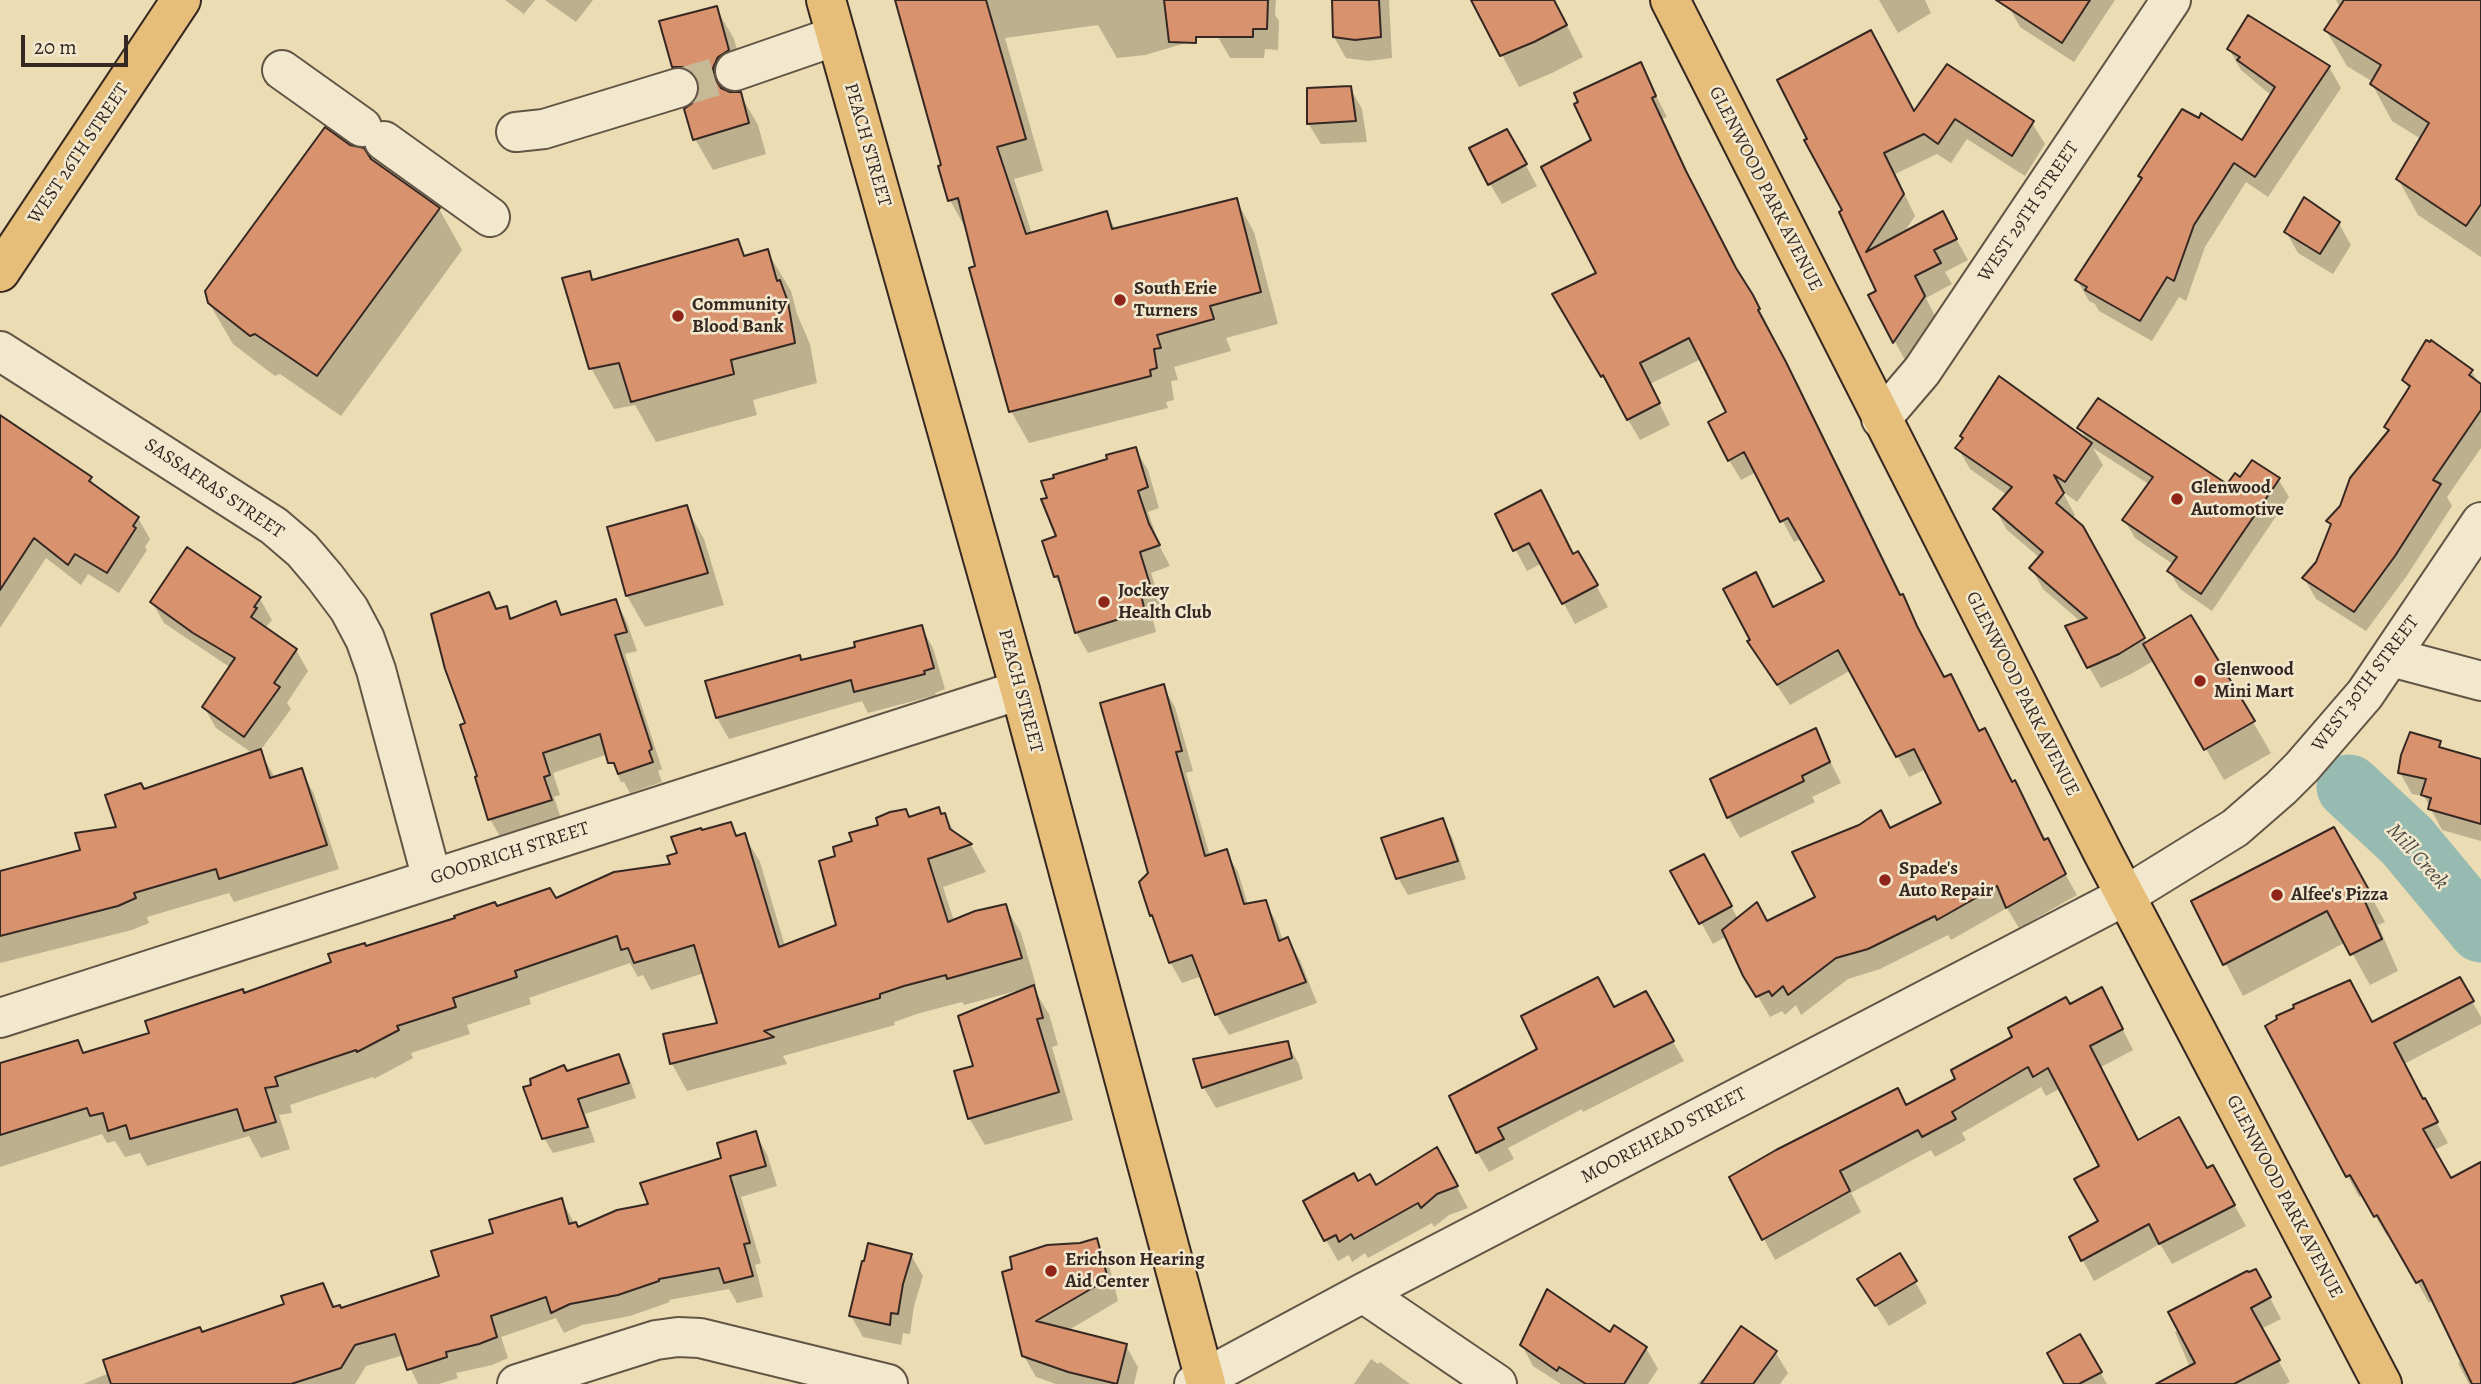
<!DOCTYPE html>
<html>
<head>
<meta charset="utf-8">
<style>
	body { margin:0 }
	#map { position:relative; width:2481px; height:1384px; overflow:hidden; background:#ebdcb3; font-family:Alegreya,serif }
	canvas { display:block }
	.scale { position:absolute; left:21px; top:35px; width:107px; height:32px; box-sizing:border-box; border:4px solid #352822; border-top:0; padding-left:9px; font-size:21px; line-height:24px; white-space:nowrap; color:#352822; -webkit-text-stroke:5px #f2e8ce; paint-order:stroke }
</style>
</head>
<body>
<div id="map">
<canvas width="2481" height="1384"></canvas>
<div class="scale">20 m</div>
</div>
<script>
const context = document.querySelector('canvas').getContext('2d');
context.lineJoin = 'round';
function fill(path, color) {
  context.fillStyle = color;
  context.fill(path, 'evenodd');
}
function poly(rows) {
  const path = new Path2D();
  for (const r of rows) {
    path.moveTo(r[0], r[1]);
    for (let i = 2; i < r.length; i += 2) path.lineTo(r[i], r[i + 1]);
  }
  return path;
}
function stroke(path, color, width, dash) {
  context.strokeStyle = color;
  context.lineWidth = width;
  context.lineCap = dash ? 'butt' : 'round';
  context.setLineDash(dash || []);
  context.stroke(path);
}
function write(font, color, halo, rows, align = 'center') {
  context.font = font + ' Alegreya,serif';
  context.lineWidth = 5;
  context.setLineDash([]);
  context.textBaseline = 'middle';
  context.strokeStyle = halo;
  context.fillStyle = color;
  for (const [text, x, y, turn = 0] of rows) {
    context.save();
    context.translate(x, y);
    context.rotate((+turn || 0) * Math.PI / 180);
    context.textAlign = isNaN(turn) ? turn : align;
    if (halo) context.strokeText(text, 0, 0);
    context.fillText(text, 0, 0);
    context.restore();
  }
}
const shadow = poly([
	[505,0,535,0,524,14],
	[545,0,593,0,576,22],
	[895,0,1193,0,1196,40,1145,55,1117,58,1098,25,1005,38,1043,171,1014,179,1032,234,1106,213,1116,230,1236,200,1254,232,1278,324,1226,338,1231,351,1174,367,1178,380,1171,381,1174,400,1166,402,1168,408,1029,443,1011,411,968,233,950,200,932,126],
	[1219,0,1276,0,1275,15,1279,21,1278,50,1265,49,1264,58,1230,58,1218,37],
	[1333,0,1389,0,1392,58,1368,61,1346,58,1334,37],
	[1473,0,1554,0,1583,57,1552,73,1519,87],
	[1879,0,1925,0,1931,13,1898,33],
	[2015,0,2115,0,2074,62,2020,27,2009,7],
	[2336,0,2481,0,2481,257,2418,215,2398,179,2421,139,2392,121,2372,84,2373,82,2347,66,2326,30,2340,8],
	[716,8,734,39,746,82,736,89,733,94,740,94,758,125,766,154,713,170,695,139,699,98,692,98,674,66],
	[2229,49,2329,67,2341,88,2268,197,2246,182,2205,247,2186,301,2179,297,2152,341,2099,311,2095,304,2089,301,2077,280,2142,180,2140,176,2242,143,2272,96,2241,70],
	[1640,64,1667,117,1662,119,1697,194,1742,282,1764,318,1770,330,1768,332,1798,384,1928,649,1944,679,1979,733,1996,751,2077,895,2019,928,2007,908,1951,940,1948,935,1880,969,1848,979,1801,1015,1796,1005,1785,1015,1782,1011,1770,1017,1745,975,1727,936,1713,944,1673,872,1715,877,1738,919,1767,923,1817,898,1890,830,1943,803,1926,769,1909,777,1851,670,1790,705,1762,662,1755,574,1774,608,1827,581,1802,538,1794,542,1756,472,1741,480,1729,460,1728,412,1701,359,1650,384,1670,425,1640,440,1555,295,1598,274,1593,141],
	[1350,88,1362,109,1367,142,1321,144,1308,123],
	[1914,114,2032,123,2045,144,2025,176,1967,139,1951,163,1937,154,1895,174,1915,216,1903,234,1954,235,1968,260,1945,272,1952,284,1926,298,1936,318,1906,362,1870,296,1878,292,1844,211,1807,141],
	[1507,131,1537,186,1502,204,1490,184],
	[370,160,439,209,462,250,341,416,280,374,275,376,233,344,209,303],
	[2305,199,2339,224,2351,245,2333,274,2298,253,2286,232],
	[737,242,746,257,767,251,791,291,797,314,810,344,817,383,753,400,757,415,656,442,635,405,614,409,591,368,589,273,593,281],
	[2471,371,2481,386,2481,448,2447,497,2452,506,2406,577,2366,631,2316,599,2304,578,2318,563,2331,527,2328,521,2341,507,2389,433,2386,427,2409,390,2404,380],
	[0,417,90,478,97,489,138,518,150,539,145,547,147,550,119,593,88,574,81,585,46,558,0,628],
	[2080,428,2228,486,2241,479,2278,479,2289,497,2212,611,2180,589,2169,571,2174,565,2135,538,2125,521,2150,485,2093,448,2103,465,2077,502,2062,491,2075,515,2072,519,2081,527,2147,644,2253,722,2271,753,2224,780,2155,660,2131,674,2101,688,2089,667,2081,622,2043,589,2031,568,2040,558,2007,530,1995,509,2007,495,1970,469,1958,448,1964,439,1962,436,2088,442],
	[1135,449,1148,470,1159,508,1148,512,1160,547,1170,566,1151,573,1163,612,1152,616,1156,632,1088,653,1076,632,1065,593,1055,577,1059,537,1109,460],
	[686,507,704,539,724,605,645,627,627,596,609,528],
	[1497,515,1573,555,1578,553,1608,607,1575,624,1542,563,1527,571],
	[187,550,260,599,272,620,266,627,268,630,296,650,308,671,287,703,291,709,260,751,275,778,301,770,314,794,339,869,234,902,229,893,147,917,149,923,132,930,0,963,0,873,82,852,118,828,144,791,252,753,216,728,204,707,231,668,164,623,152,602],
	[489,594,498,610,506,608,513,620,555,604,562,617,615,601,626,620,637,651,625,654,662,769,658,771,662,782,630,793,624,782,621,782,608,754,553,773,560,795,554,797,561,819,501,838,490,819,467,724],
	[921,627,933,648,945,689,935,693,936,695,868,713,862,701,729,739,717,718,802,662,857,648],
	[1163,687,1175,707,1193,771,1186,773,1210,856,1226,852,1238,872,1248,905,1265,902,1277,923,1283,941,1288,939,1300,960,1317,1003,1229,1035,1217,1015,1202,976,1182,983,1170,962,1158,927,1151,915,1150,873],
	[1815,731,1841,783,1812,797,1815,802,1740,838,1728,817],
	[2439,743,2444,750,2481,761,2481,841,2442,830,2424,796,2412,794,2400,773],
	[938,809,942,815,945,815,956,835,971,845,986,872,943,887,954,921,1005,906,1021,933,1036,985,1032,986,1049,1014,1058,1045,1052,1047,1073,1120,985,1145,969,1118,975,1067,1021,992,1020,990,964,1005,962,1002,920,1013,894,1022,895,1025,783,1056,787,1064,687,1091,672,1064,665,1036,720,1024,704,973,651,990,643,975,638,977,630,963,529,998,531,1004,467,1025,470,1034,411,1053,413,1058,374,1079,373,1077,290,1105,292,1113,279,1115,290,1149,261,1158,249,1136,147,1166,140,1153,125,1157,115,1141,107,1143,102,1134,0,1167,0,1066,78,1042,84,1054,151,1034,244,995,333,963,366,948,497,907,556,901,672,865,679,855,730,824,738,837,744,835,760,862,785,946,838,926,837,857,909,819],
	[1442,820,1452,837,1466,879,1408,895,1398,878],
	[2352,861,2385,922,2378,925,2398,971,2370,985,2346,942,2243,996,2193,902],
	[2460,980,2481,1017,2481,1024,2404,1064,2448,1143,2434,1150,2451,1180,2481,1221,2481,1384,2469,1384,2458,1363,2463,1361,2433,1300,2429,1303,2390,1234,2387,1236,2363,1195,2359,1197,2267,1026,2372,1024],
	[1645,993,1684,1061,1583,1112,1582,1109,1508,1148,1514,1159,1489,1172,1477,1152,1539,1050],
	[2069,1006,2113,1010,2133,1050,2101,1067,2138,1142,2207,1170,2213,1167,2246,1226,2172,1264,2160,1244,2094,1281,2071,1238,2100,1222,2101,1167,2061,1088,2046,1096,2041,1087,1962,1133,1966,1140,1935,1157,1931,1150,1851,1193,1861,1212,1775,1260,1732,1178,1907,1107,1958,1080],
	[1287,1043,1299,1064,1303,1079,1216,1108,1204,1088,1195,1060],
	[618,1056,627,1071,636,1098,585,1114,595,1142,553,1153,544,1138,567,1073],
	[755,1133,767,1154,777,1186,741,1197,761,1263,755,1265,763,1297,737,1303,729,1289,669,1300,670,1302,630,1316,582,1325,564,1333,556,1318,501,1337,508,1358,492,1365,456,1373,458,1378,439,1384,418,1384,404,1355,366,1366,355,1384,83,1384,202,1334,286,1305,322,1285,336,1308,341,1310,441,1277,495,1234,561,1200,578,1229,650,1206,723,1159],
	[1448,1171,1468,1208,1449,1215,1434,1227,1432,1223,1368,1258,1365,1253,1352,1262,1349,1255,1338,1261,1326,1240,1358,1183,1375,1187],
	[1096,1240,1108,1261,1118,1301,1067,1331,1126,1346,1138,1367,1134,1384,1056,1384,1036,1377,1024,1356,1004,1273],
	[911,1255,923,1276,914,1306,910,1334,903,1333,901,1345,863,1337,851,1316],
	[1900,1255,1927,1303,1889,1326,1859,1280],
	[2267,1292,2281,1319,2261,1329,2290,1382,2286,1384,2197,1384,2175,1332],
	[1741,1329,1776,1353,1788,1373,1780,1384,1697,1384,1702,1379,1705,1381],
	[1611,1335,1646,1348,1658,1369,1648,1384,1561,1384,1533,1366,1522,1345],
	[2080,1337,2107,1384,2066,1384],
	[1371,1359,1378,1364,1380,1362,1410,1384,1354,1384]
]);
const river = poly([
	[2349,787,2407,841,2481,930]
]);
const building = poly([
	[895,0,986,0,1026,139,997,147,1026,234,1107,211,1112,229,1237,198,1261,292,1210,306,1214,319,1157,335,1161,348,1154,349,1157,368,1150,370,1151,376,1009,412,969,268,975,266,958,198,948,201,938,166,941,165,895,0],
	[1164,0,1268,0,1267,29,1253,29,1253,37,1196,37,1196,43,1169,42,1164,0],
	[1332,0,1379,0,1381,37,1355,40,1333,37,1332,0],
	[1471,0,1554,0,1567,25,1534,42,1500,56,1471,0],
	[1996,0,2090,0,2062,43,1996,0],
	[2344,0,2481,0,2481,204,2466,226,2396,179,2429,123,2370,84,2381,65,2324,30,2344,0],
	[717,6,729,50,718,57,713,68,714,77,721,88,730,92,741,92,749,123,693,140,684,109,694,102,699,92,699,82,692,72,684,67,672,67,659,21,717,6],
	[2248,15,2330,66,2255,177,2234,163,2194,225,2174,281,2167,277,2140,321,2085,290,2087,287,2075,280,2142,178,2138,176,2182,109,2199,118,2201,113,2242,140,2275,87,2237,60,2240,57,2227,49,2248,15],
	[1871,30,1914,111,1947,64,2034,121,2012,156,1955,119,1938,144,1924,134,1884,153,1904,194,1866,252,1943,211,1957,239,1934,250,1941,263,1915,276,1925,296,1893,343,1868,295,1876,291,1839,212,1842,210,1804,140,1807,139,1777,80,1871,30],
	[1641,62,1656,96,1652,98,1686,171,1736,268,1753,295,1760,309,1758,310,1786,362,1900,595,1903,594,1917,626,1944,677,1951,674,1979,731,1985,728,2012,782,2015,780,2044,840,2048,838,2066,874,2006,908,1997,886,1937,920,1935,916,1868,949,1836,958,1788,995,1783,986,1772,996,1769,991,1756,997,1743,976,1722,930,1757,902,1767,921,1815,897,1792,852,1859,825,1881,810,1890,828,1941,803,1914,749,1896,757,1838,650,1777,685,1747,641,1750,640,1723,589,1756,572,1773,607,1824,581,1788,518,1780,522,1744,452,1728,461,1708,422,1726,412,1689,338,1640,363,1660,403,1627,420,1603,375,1601,377,1552,294,1596,273,1541,167,1591,140,1574,104,1578,102,1574,93,1641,62],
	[1351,86,1356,121,1307,124,1307,88,1351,86],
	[325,127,350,145,364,148,371,159,440,208,317,376,255,334,250,336,208,303,205,291,325,127],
	[1507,129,1527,164,1488,185,1469,148,1507,129],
	[2304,197,2340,222,2320,254,2284,232,2304,197],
	[738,239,744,256,768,249,777,281,780,280,788,302,795,343,731,360,734,374,631,402,619,363,589,369,562,278,590,271,592,280,738,239],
	[2426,340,2430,342,2431,340,2473,370,2469,375,2481,384,2481,410,2433,480,2441,484,2395,556,2354,612,2302,578,2316,562,2331,524,2326,521,2340,506,2350,478,2389,430,2384,427,2410,386,2402,380,2426,340],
	[1999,376,2092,443,2065,482,2054,475,2064,493,2056,503,2083,526,2145,638,2119,654,2087,668,2065,626,2087,618,2029,568,2043,552,1993,509,2012,487,1955,448,1963,438,1960,436,1999,376],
	[2098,398,2227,484,2235,473,2240,477,2252,460,2280,478,2201,594,2167,571,2177,557,2122,520,2153,477,2077,428,2098,398],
	[0,415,92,477,89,481,139,517,133,526,136,528,107,573,75,554,68,565,34,538,0,590,0,415],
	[1136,447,1148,487,1138,491,1149,524,1160,545,1140,552,1152,591,1141,595,1145,611,1075,633,1058,576,1054,577,1042,541,1056,536,1041,499,1047,498,1041,481,1054,478,1053,475,1107,459,1106,455,1136,447],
	[1541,490,1573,554,1578,551,1598,585,1562,604,1529,543,1513,551,1495,514,1541,490],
	[687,505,708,573,626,596,607,527,687,505],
	[187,547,261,597,254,607,257,608,251,617,297,649,274,683,280,687,244,737,202,707,235,658,193,633,150,602,187,547],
	[489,592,496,609,507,606,510,619,556,601,561,615,616,599,627,632,615,635,652,749,649,751,653,762,618,774,614,763,608,763,600,734,543,753,550,775,544,777,552,800,488,820,475,777,477,776,460,725,465,723,445,669,431,614,489,592],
	[2191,615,2255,721,2204,750,2143,644,2191,615],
	[922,625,934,668,924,671,925,674,854,692,851,680,716,718,705,681,800,655,801,660,855,647,854,642,922,625],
	[1164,684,1182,751,1176,752,1205,856,1227,849,1244,904,1266,900,1279,941,1288,937,1306,982,1215,1015,1192,955,1169,963,1152,915,1150,916,1139,882,1148,873,1100,703,1164,684],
	[1816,728,1830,762,1802,776,1804,781,1727,818,1710,779,1816,728],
	[2410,732,2441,741,2439,747,2481,759,2481,824,2428,809,2431,798,2421,795,2426,779,2398,773,2401,755,2410,732],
	[261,749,270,778,302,768,327,845,219,879,216,869,134,893,136,898,118,906,0,936,0,871,80,850,75,833,116,827,105,795,141,783,144,789,261,749],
	[939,807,941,814,945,813,950,829,972,844,928,859,948,922,975,911,1006,904,1022,958,947,979,946,975,904,986,880,994,880,998,764,1031,774,1037,670,1064,663,1034,717,1023,694,945,634,963,628,948,621,950,617,936,515,971,517,977,453,998,456,1007,397,1026,399,1030,357,1052,356,1050,275,1077,278,1086,265,1088,276,1122,244,1131,237,1109,130,1139,126,1125,108,1131,103,1113,90,1116,87,1108,0,1135,0,1063,78,1040,83,1053,149,1033,145,1021,243,989,244,993,331,962,328,954,365,943,366,946,455,918,454,916,495,902,497,906,550,888,556,898,614,872,670,864,667,856,677,853,671,837,701,828,702,830,731,822,736,836,745,833,779,947,836,925,819,861,835,856,833,847,852,841,849,833,878,825,876,818,890,812,906,809,909,817,939,807],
	[1443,818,1458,861,1396,879,1381,838,1443,818],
	[2334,827,2369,890,2361,893,2382,939,2350,955,2327,911,2223,965,2191,901,2334,827],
	[1704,854,1732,906,1699,924,1670,871,1704,854],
	[1598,977,1614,1007,1646,991,1674,1041,1498,1128,1504,1139,1476,1153,1449,1096,1537,1049,1521,1016,1598,977],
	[2460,977,2474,1001,2394,1043,2423,1099,2425,1098,2438,1122,2423,1129,2451,1178,2481,1162,2481,1384,2472,1384,2422,1280,2416,1283,2377,1215,2374,1217,2350,1175,2346,1177,2265,1026,2277,1019,2276,1016,2294,1008,2293,1005,2350,980,2372,1022,2460,977],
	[1034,985,1043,1018,1037,1019,1059,1092,968,1119,954,1071,973,1066,958,1016,1034,985],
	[2102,987,2123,1029,2090,1046,2138,1140,2179,1117,2207,1168,2213,1165,2235,1205,2159,1244,2149,1224,2081,1261,2069,1237,2098,1221,2074,1179,2099,1166,2048,1068,2033,1077,2028,1067,1952,1112,1956,1119,1922,1137,1918,1130,1840,1171,1850,1191,1762,1240,1729,1177,1776,1150,1898,1088,1906,1105,1955,1079,1951,1070,2012,1037,2008,1028,2066,997,2070,1004,2102,987],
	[1288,1041,1292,1058,1202,1088,1193,1059,1288,1041],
	[619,1054,629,1083,578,1099,588,1127,542,1139,523,1087,531,1085,530,1079,564,1065,567,1071,619,1054],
	[756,1131,766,1166,730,1176,750,1243,744,1244,753,1276,724,1283,719,1268,659,1279,659,1281,618,1295,570,1304,551,1313,546,1297,491,1316,497,1337,479,1344,446,1352,447,1357,407,1370,395,1334,355,1345,341,1368,291,1384,111,1384,103,1360,200,1327,202,1332,284,1304,281,1296,323,1283,333,1307,340,1305,341,1308,439,1276,431,1251,493,1233,489,1220,562,1198,569,1224,576,1222,578,1227,617,1210,648,1204,640,1183,721,1158,717,1143,756,1131],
	[1437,1147,1458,1186,1437,1194,1421,1208,1418,1203,1354,1239,1351,1234,1339,1242,1336,1235,1324,1241,1303,1201,1354,1173,1358,1181,1370,1174,1376,1185,1437,1147],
	[1097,1238,1108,1279,1036,1321,1127,1344,1117,1384,1068,1372,1022,1356,1002,1272,1012,1269,1010,1257,1047,1245,1080,1243,1097,1238],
	[868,1243,912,1254,903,1284,898,1314,891,1313,890,1325,849,1316,862,1261,864,1261,868,1243],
	[1900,1253,1917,1281,1875,1306,1857,1279,1900,1253],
	[2256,1269,2271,1297,2251,1308,2280,1360,2234,1384,2156,1384,2195,1363,2168,1312,2247,1271,2249,1272,2256,1269],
	[1547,1289,1610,1332,1614,1325,1647,1347,1624,1384,1586,1384,1559,1367,1557,1371,1520,1345,1547,1289],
	[1741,1326,1777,1351,1753,1384,1701,1384,1741,1326],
	[2080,1334,2102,1372,2079,1384,2064,1384,2047,1353,2080,1334]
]);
const minorTunnel = poly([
	[678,88,735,71]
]);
const minor = poly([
	[282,70,362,127],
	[735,71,836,36],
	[516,132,544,129,678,88],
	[384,141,490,217],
	[0,351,274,526,302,550,325,577,349,609,365,639,376,670,432,879],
	[1881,419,1922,371,2171,0],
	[2391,657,2481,681],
	[0,1018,1020,690],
	[1363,1293,1497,1384],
	[517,1384,656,1340,678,1337,700,1338,888,1384],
	[1194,1384,1363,1293,2125,896,2235,828,2281,788,2302,767,2365,694,2481,522]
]);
const major = poly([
	[826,0,1020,690,1206,1384],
	[1670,0,2104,855,2382,1384],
	[0,272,181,0]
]);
const markers = [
	[1120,300,7,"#8f2418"],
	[678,316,7,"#8f2418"],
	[2177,499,7,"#8f2418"],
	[1104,602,7,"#8f2418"],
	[2200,681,7,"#8f2418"],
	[1885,880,7,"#8f2418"],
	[2277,895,7,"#8f2418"],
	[1051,1271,7,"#8f2418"]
];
const streetNames = [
	["PEACH STREET",867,145,74],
	["WEST 26TH STREET",79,154,-56],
	["GLENWOOD PARK AVENUE",1765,189,63],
	["WEST 29TH STREET",2029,212,-56],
	["SASSAFRAS STREET",214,489,34],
	["WEST 30TH STREET",2366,684,-53],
	["PEACH STREET",1020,691,75],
	["GLENWOOD PARK AVENUE",2022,694,63],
	["GOODRICH STREET",510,854,-18],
	["MOOREHEAD STREET",1664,1136,-28],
	["GLENWOOD PARK AVENUE",2284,1197,62]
];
const poiNames = [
	["South Erie",1134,289],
	["Turners",1134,311],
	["Community",692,305],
	["Blood Bank",692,327],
	["Glenwood",2191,488],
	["Automotive",2191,510],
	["Jockey",1118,591],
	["Health Club",1118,613],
	["Glenwood",2214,670],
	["Mini Mart",2214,692],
	["Spade's",1899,869],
	["Auto Repair",1899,891],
	["Alfee's Pizza",2291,895],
	["Erichson Hearing",1065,1260],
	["Aid Center",1065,1282]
];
const waterNames = [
	["Mill Creek",2417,857,48]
];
fill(shadow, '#0003');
stroke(river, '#98bbb1', 65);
fill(building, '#d9926e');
stroke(building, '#352822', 2);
stroke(minorTunnel, '#c7b896', 38, [38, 19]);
stroke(minor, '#625546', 42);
stroke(major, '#352822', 42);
stroke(minor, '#f2e8ce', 38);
stroke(major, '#e6be7a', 38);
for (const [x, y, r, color] of markers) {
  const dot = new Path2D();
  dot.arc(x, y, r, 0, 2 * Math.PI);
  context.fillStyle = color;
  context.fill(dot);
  stroke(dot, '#f2e8ce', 2.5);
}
write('19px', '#352822', '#f2e8ce', streetNames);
write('bold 19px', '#352822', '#f2e8ce', poiNames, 'left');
write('italic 21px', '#4e4d46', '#f2e8ce', waterNames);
</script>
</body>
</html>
